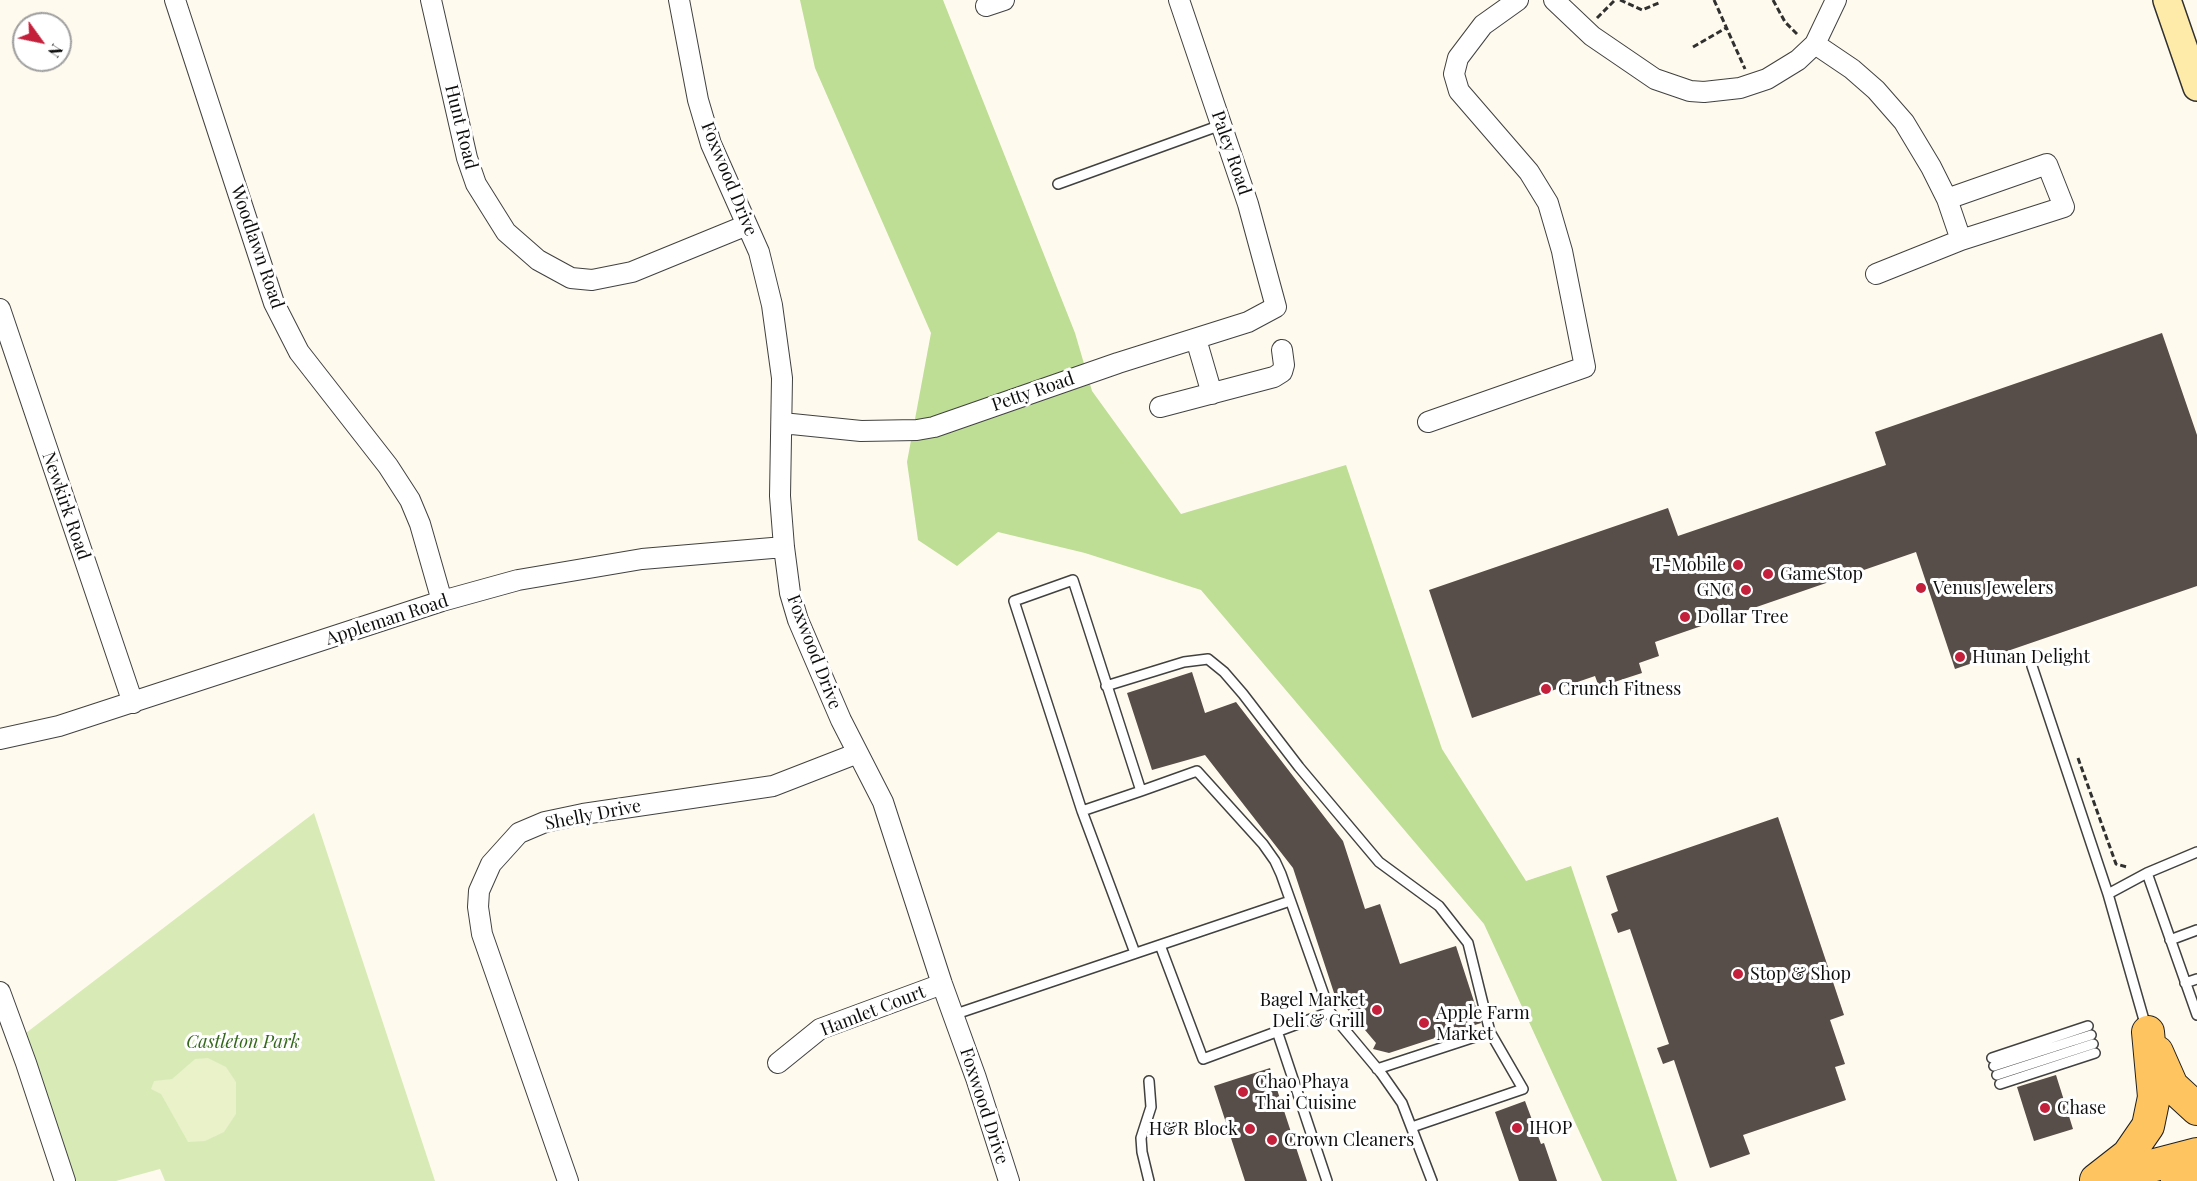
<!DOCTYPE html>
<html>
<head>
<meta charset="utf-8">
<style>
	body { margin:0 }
	#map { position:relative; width:2197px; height:1181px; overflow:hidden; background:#fffaee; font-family:"Playfair Display",serif }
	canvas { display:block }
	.north { position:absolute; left:12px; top:12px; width:60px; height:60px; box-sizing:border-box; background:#fff; border:2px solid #9f9f9f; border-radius:50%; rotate:123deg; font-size:16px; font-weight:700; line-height:24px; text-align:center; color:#0e0e0e }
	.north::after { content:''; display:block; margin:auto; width:21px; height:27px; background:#c4203b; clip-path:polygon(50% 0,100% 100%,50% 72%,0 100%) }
</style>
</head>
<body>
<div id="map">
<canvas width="2197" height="1181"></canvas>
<div class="north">N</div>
</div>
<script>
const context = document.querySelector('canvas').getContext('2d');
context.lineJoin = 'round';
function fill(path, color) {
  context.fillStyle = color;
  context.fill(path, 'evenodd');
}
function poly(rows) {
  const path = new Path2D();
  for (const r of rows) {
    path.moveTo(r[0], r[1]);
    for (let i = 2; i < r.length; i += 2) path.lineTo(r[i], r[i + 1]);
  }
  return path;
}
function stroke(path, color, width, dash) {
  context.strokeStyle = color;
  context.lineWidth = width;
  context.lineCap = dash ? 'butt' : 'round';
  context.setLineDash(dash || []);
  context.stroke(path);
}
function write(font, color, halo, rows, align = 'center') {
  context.font = font + ' "Playfair Display",serif';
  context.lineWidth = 6;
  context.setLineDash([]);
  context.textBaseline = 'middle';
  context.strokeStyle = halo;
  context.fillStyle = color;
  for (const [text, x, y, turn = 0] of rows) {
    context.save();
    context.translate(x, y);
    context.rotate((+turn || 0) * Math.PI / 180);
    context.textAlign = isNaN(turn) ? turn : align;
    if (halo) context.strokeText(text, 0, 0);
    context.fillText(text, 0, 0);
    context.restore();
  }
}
const green = poly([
	[314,813,435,1181,165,1181,160,1169,116,1181,65,1181,18,1039]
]);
const forest = poly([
	[800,0,943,0,1075,333,1092,391,1181,514,1346,465,1442,749,1526,881,1571,866,1677,1181,1602,1181,1484,924,1201,590,1085,553,998,532,957,566,918,540,907,462,931,333,815,68]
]);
const pitch = poly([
	[208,1058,226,1067,236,1082,236,1114,224,1132,205,1141,188,1142,161,1094,151,1089,154,1081,172,1079,195,1059]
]);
const building = poly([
	[2162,333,2197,435,2197,586,1955,669,1916,552,1655,642,1659,656,1639,663,1642,673,1599,687,1595,676,1472,718,1429,590,1668,508,1678,536,1886,465,1875,432],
	[1192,672,1205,713,1236,702,1343,841,1365,909,1380,904,1400,964,1456,946,1481,1023,1389,1053,1373,1049,1376,1043,1343,1004,1341,1005,1336,999,1293,868,1205,755,1152,770,1127,693],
	[1778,817,1844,1015,1830,1020,1845,1064,1835,1067,1846,1100,1743,1135,1750,1154,1710,1168,1674,1060,1663,1064,1657,1048,1669,1044,1630,929,1618,933,1611,914,1618,911,1606,876],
	[1270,1068,1307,1181,1245,1181,1214,1086],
	[2056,1075,2073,1129,2034,1141,2017,1087],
	[1525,1101,1541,1144,1544,1143,1557,1181,1519,1181,1495,1112]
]);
const path = poly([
	[1620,0,1642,10,1661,2],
	[1714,0,1745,69],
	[1773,0,1785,22,1799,36],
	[1597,18,1615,0],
	[1693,47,1726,28],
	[2078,758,2116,864,2127,867]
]);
const lane = poly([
	[1058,184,1221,125],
	[2032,666,2108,894,2146,1027],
	[1106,686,1184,662,1208,659,1224,672,1243,694,1299,767,1379,862,1439,906,1468,943,1490,1032,1523,1089,1412,1127],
	[1141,791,1073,580,1014,601,1082,811,1141,791,1197,771,1263,844,1275,861,1281,874,1330,1012,1381,1073,1402,1103,1432,1181],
	[1082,811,1135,953],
	[2147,873,2197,1015],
	[2108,894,2147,873,2197,852],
	[2170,940,2197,930],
	[1160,945,1203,1059,1330,1012],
	[2185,983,2197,979],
	[953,1015,1290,901],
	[1277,1031,1327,1181],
	[1992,1058,2088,1026],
	[1994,1066,2091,1035],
	[1377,1069,1490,1032],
	[1997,1075,2093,1044],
	[2000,1084,2095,1053],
	[1149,1181,1142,1152,1141,1138,1151,1107,1149,1081]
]);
const street = poly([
	[175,0,274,303,299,352,388,466,410,500,420,524,442,601],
	[431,0,467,158,476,184,506,232,538,260,571,278,592,280,632,272,747,225],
	[679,0,698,100,711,144,759,252,772,305,782,378,780,496,784,547,790,593,798,620,841,720,883,802,942,984,976,1078,1009,1181],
	[1554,0,1592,36,1655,79,1690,91,1704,92,1740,88,1767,79,1798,60,1815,44,1836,0],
	[986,6,1004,0],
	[1815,44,1852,69,1876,90,1904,122,1931,167,1947,199,1961,240,2064,207,2047,164,1947,199],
	[1876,274,1961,240],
	[0,309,133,703],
	[1196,339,1212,394],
	[1160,407,1274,377,1282,372,1284,365,1282,350],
	[1428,422,1585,367,1562,251,1548,203,1529,172,1459,91,1454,74,1458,58,1483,25,1518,0],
	[782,423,861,431,917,430,934,427,1118,363,1248,322,1276,307,1248,204,1179,0],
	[0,739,59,726,442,601,518,580,642,559,784,547],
	[0,992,26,1063,65,1181],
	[778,1063,820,1029,942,984],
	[568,1181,482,934,478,907,479,891,491,864,519,833,545,822,583,814,773,786,858,753]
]);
const secondary = poly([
	[2167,0,2197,87]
]);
const primary = poly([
	[2157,1052,2172,1086,2197,1109],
	[2105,1178,2197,1154],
	[2096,1180,2128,1155,2148,1126,2154,1097,2148,1032],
	[2177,1181,2197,1176]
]);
const markers = [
	[1738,565,6,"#c4203b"],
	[1768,574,6,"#c4203b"],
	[1921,588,6,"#c4203b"],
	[1746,590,6,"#c4203b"],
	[1685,617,6,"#c4203b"],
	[1960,657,6,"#c4203b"],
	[1546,689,6,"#c4203b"],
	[1738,974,6,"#c4203b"],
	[1377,1010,6,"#c4203b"],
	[1424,1023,6,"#c4203b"],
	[1243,1092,6,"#c4203b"],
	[2045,1108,6,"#c4203b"],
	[1517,1128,6,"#c4203b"],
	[1250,1129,6,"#c4203b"],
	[1272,1140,6,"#c4203b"]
];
const streetNames = [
	["Hunt Road",461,127,76],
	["Paley Road",1231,153,71],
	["Foxwood Drive",729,179,68],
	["Woodlawn Road",257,247,71],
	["Petty Road",1033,392,-19],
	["Newkirk Road",66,506,71],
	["Appleman Road",387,620,-18],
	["Foxwood Drive",814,652,69],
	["Shelly Drive",593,815,-11],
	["Hamlet Court",873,1011,-21],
	["Foxwood Drive",984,1106,72]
];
const poiNames = [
	["T-Mobile",1726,565,"right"],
	["GameStop",1780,574],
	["Venus Jewelers",1933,588],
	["GNC",1734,590,"right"],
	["Dollar Tree",1697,617],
	["Hunan Delight",1972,657],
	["Crunch Fitness",1558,689],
	["Stop & Shop",1750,974],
	["Bagel Market",1365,1000,"right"],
	["Deli & Grill",1365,1021,"right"],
	["Apple Farm",1436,1013],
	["Market",1436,1034],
	["Chao Phaya",1255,1082],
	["Thai Cuisine",1255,1103],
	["Chase",2057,1108],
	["IHOP",1529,1128],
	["H&R Block",1238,1129,"right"],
	["Crown Cleaners",1284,1140]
];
const parkNames = [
	["Castleton Park",243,1042]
];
fill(green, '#d8ebb6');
fill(forest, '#bedd95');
fill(pitch, '#e9f2c8');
fill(building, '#574d49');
stroke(lane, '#414141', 12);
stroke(street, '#414141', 22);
stroke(secondary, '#303030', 30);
stroke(primary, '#1f1f1f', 34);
stroke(path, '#303030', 3, [6, 3]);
stroke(lane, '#fff', 9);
stroke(street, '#fff', 20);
stroke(secondary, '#ffeba9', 27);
stroke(primary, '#fec460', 32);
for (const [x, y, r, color] of markers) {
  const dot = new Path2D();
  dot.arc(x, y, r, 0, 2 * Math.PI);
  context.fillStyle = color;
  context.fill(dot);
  stroke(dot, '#fff', 2);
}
write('18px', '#0e0e0e', '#fff', streetNames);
write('18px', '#0e0e0e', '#fff', poiNames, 'left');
write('italic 18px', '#34681b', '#fff', parkNames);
</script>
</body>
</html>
